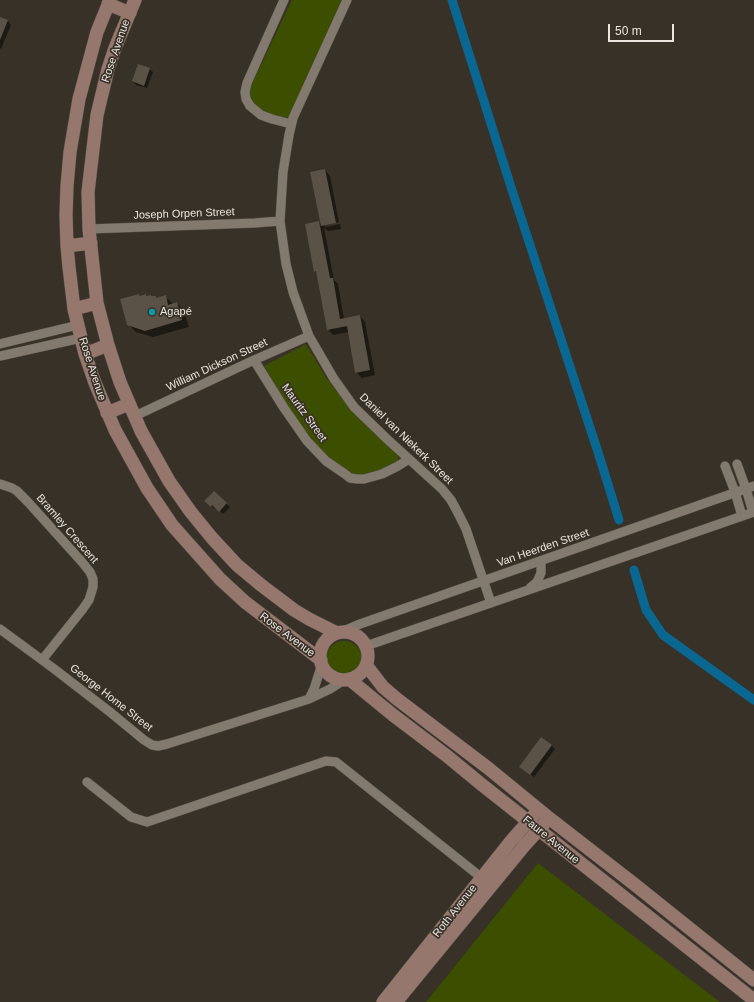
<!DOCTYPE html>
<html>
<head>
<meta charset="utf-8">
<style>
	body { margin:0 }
	#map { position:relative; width:754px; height:1002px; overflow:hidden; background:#383127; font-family:Helvetica,sans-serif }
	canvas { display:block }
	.scale { position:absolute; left:608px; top:24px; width:66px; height:18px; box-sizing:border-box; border:2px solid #eae6df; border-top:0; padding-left:5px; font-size:12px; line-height:14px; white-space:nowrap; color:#eae6df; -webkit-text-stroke:3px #383127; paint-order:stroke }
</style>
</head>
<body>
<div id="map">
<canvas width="754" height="1002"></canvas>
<div class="scale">50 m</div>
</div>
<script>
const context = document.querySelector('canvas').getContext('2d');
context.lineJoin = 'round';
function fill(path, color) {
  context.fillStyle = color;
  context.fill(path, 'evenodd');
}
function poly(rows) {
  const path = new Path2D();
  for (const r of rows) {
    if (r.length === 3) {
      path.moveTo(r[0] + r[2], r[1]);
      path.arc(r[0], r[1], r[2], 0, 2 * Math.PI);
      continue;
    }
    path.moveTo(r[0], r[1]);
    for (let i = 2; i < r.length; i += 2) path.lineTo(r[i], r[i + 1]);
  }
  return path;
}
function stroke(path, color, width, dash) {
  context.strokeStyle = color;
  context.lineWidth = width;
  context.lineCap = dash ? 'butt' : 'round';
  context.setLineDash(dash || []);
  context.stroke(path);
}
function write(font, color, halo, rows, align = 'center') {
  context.font = font + ' Helvetica,sans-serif';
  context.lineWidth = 3.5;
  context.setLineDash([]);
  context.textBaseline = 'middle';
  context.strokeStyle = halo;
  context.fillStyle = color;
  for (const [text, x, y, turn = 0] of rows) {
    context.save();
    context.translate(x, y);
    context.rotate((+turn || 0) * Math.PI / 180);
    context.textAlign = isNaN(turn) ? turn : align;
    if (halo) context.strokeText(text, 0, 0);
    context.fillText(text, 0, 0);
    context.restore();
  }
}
const green = poly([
	[292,0,343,0,291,116,286,118,260,113,250,101,249,90],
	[306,344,327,379,348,406,398,455,398,461,392,467,356,478,325,455,291,413,264,366],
	[344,659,18],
	[538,863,720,1002,426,1002]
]);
const shadow = poly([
	[0,18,8,21,11,25,1,49,0,48],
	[149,69,153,72,147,88,136,85,133,81],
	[325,170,330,176,339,222,325,225,325,227,340,224,341,229,328,231,324,228,334,280,338,284,344,319,360,316,365,322,375,375,362,378,356,372,349,332,333,335,328,329,318,275,315,271,319,222,322,226],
	[139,295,141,297,145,295,147,296,152,297,155,297,157,299,166,297,173,304,177,303,184,311,189,327,153,337,136,332,128,324],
	[214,492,230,507,223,514,216,507,215,509,209,504],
	[551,745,555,749,534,777,524,770]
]);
const canal = poly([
	[452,0,511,187,598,452,619,520],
	[634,570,646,610,663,635,754,700]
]);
const building = poly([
	[0,17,8,20,0,40],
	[138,64,150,68,144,86,132,81],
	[325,169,336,223,321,226,310,172],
	[319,221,330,278,333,278,340,319,360,315,370,370,355,373,347,326,327,330,316,271,314,272,305,224],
	[139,294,140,296,146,294,146,296,151,295,151,296,156,296,156,298,166,295,168,305,177,302,182,320,145,331,127,325,120,299],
	[214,491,227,503,219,512,212,505,211,507,204,501],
	[541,737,552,745,530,775,519,767]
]);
const street = poly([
	[284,0,247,83,245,92,246,99,250,106,261,115,272,119,291,124],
	[347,0,293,118,289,135,283,172,280,221,286,264,293,292,309,336,334,379,354,407,387,439,442,489,451,500,458,513,466,529,491,603],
	[89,229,255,223,280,221],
	[0,344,78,325],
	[0,356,81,338],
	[254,360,284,408,307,441,326,461,345,474,350,478,357,479,364,479,382,474,398,466,409,459],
	[135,416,254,360,309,336],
	[737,464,746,489,753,512],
	[725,466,735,492,742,516],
	[0,484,12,488,17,491,28,502,82,562,90,572,93,579,93,587,89,600,82,610,42,660],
	[530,588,537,582,541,573,541,561],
	[0,629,53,668,110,712,144,740,152,745,158,746,167,744,309,699,330,689,344,680],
	[341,632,360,624,754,486],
	[366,646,754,512],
	[309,699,314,689,322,664],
	[87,782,131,817,147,822,326,761,336,762,482,878]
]);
const secondary = poly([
	[110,0,97,32,79,99,70,152,67,186,66,215,67,246,69,267,74,309,85,354,95,383,115,430,147,488,172,525,220,579,245,602,321,660],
	[135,0,115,48,108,69,97,115,88,192,89,229,97,303,108,345,120,382,141,431,169,481,190,511,212,538,237,565,261,585,294,610,309,619,337,633],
	[108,4,130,13],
	[67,246,91,243],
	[74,309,97,303],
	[85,354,108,345],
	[107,413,129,404],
	[344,656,24],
	[366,665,383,687,397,699,488,768,549,818,634,884,754,980],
	[349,679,393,715,447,756,481,784,754,1000],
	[383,1002,511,841,534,815],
	[396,1002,524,846,544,824]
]);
const markers = [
	[152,312,4,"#0f9aa8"]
];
const streetNames = [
	["Rose Avenue",116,51,-71],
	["Joseph Orpen Street",184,214,-2],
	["William Dickson Street",217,365,-25],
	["Rose Avenue",92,369,72],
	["Mauritz Street",304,413,54],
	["Daniel van Niekerk Street",406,439,44],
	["Bramley Crescent",67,529,49],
	["Van Heerden Street",543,548,-19],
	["Rose Avenue",287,635,37],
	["George Home Street",111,698,38],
	["Faure Avenue",551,840,39],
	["Roth Avenue",455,911,-52]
];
const poiNames = [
	["Agapé",160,312]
];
fill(green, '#3c4e00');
fill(shadow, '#0007');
stroke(canal, '#0a6791', 9);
fill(building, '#5a5247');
stroke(street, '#544e45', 10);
stroke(secondary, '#544e45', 14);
stroke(street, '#827a6e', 9);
stroke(secondary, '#96776e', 13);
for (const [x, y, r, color] of markers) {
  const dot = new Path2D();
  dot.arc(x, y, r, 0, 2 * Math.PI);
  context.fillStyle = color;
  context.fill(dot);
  stroke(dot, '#383127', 1.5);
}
write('11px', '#eae6df', '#383127', streetNames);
write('11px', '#eae6df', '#383127', poiNames, 'left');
</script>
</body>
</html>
